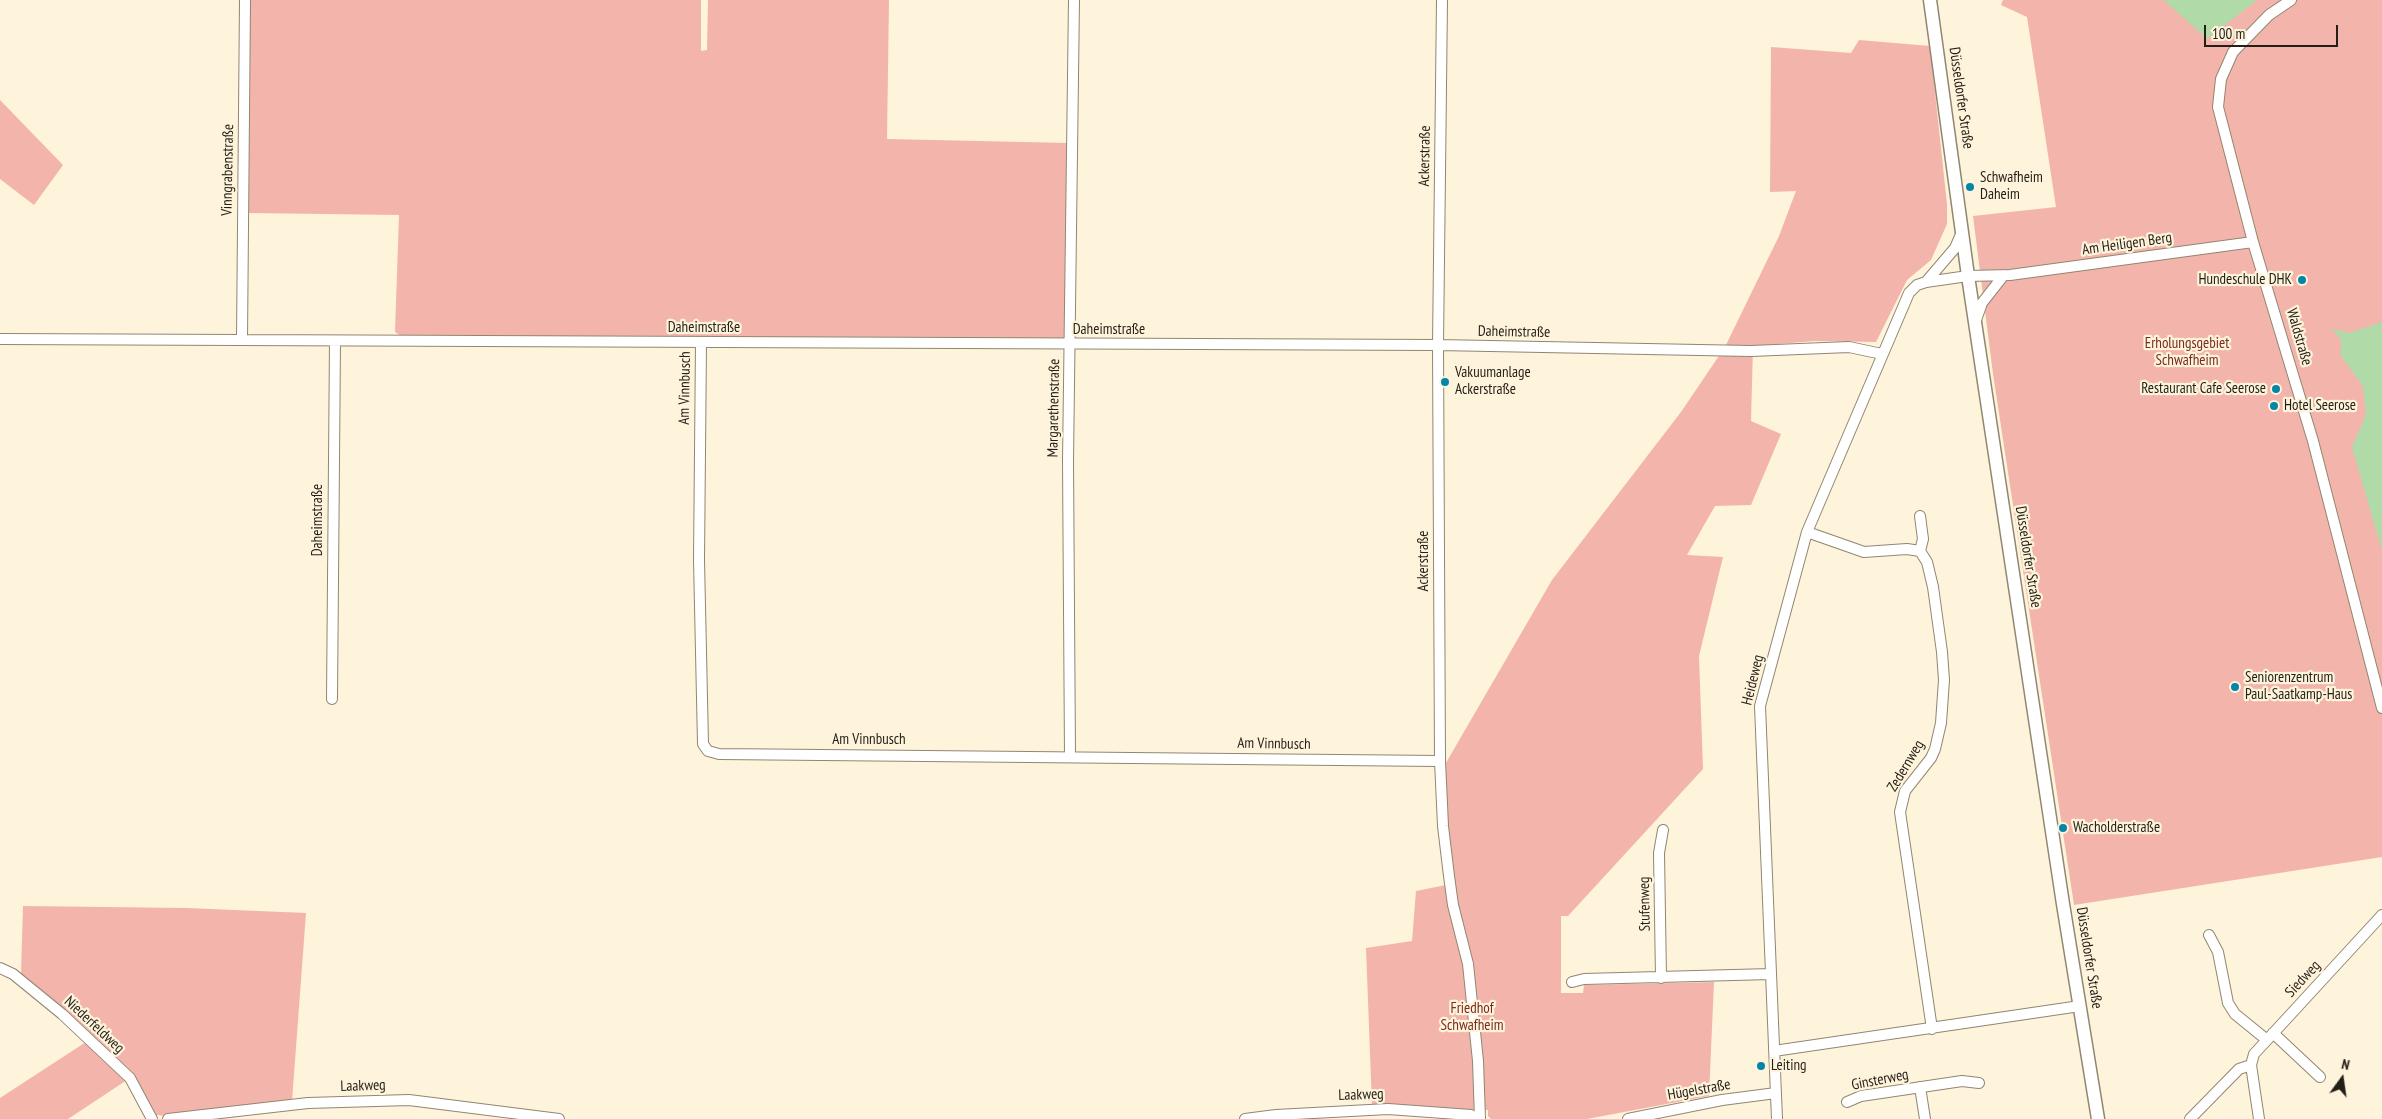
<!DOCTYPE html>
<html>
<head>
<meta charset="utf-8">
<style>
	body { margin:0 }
	#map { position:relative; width:2382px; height:1119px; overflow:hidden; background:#fef3db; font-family:"PT Sans Narrow",sans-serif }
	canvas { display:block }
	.north { position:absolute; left:2317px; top:1054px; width:50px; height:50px; -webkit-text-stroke:4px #fef3db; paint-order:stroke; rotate:14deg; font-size:14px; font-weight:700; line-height:20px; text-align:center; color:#231f16 }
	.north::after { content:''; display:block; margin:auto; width:18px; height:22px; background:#231f16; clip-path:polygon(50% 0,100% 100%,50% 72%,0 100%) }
	.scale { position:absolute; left:2204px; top:25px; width:134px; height:22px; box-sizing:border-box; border:2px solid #231f16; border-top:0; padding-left:6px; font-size:15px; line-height:18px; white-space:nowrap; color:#231f16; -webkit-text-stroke:4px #fef3db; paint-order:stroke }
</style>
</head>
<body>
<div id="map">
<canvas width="2382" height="1119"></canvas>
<div class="north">N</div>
<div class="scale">100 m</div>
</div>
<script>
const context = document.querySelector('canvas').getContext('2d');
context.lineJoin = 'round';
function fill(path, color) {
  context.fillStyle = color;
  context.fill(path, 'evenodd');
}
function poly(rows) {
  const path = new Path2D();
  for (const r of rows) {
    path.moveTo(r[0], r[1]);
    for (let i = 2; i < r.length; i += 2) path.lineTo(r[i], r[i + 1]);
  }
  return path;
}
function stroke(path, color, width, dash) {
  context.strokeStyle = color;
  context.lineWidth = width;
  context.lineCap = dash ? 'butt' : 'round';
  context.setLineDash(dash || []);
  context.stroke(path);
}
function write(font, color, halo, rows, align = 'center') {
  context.font = font + ' "PT Sans Narrow",sans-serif';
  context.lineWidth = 4.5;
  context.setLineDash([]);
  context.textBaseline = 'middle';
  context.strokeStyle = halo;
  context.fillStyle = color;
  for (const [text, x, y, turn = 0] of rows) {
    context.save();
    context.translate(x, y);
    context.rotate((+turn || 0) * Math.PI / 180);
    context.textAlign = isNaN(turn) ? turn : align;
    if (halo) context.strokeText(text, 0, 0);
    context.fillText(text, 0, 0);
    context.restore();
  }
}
const green = poly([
	[248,0,701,0,701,51,707,50,708,0,889,0,887,139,1069,143,1066,340,401,336,395,332,399,215,247,213],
	[2003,0,2382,0,2382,857,2074,905,1993,374,1973,216,2056,207,2027,17,2001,5],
	[1859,40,1930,46,1947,204,1947,224,1931,260,1907,280,1876,342,1815,341,1753,346,1751,421,1781,434,1751,505,1715,506,1687,555,1723,557,1699,656,1703,769,1568,916,1561,916,1561,993,1583,993,1584,985,1714,982,1709,1096,1587,1119,1491,1119,1488,1116,1488,1110,1372,1106,1366,948,1412,941,1416,891,1446,885,1446,825,1443,768,1552,580,1681,412,1725,347,1779,236,1796,191,1770,192,1771,47,1851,53],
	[0,100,63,165,34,205,0,179],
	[23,906,187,908,306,913,292,1101,167,1116,156,1115,139,1085,119,1060,21,974],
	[86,1042,127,1080,68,1119,0,1119,0,1098]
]);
const water = poly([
	[2164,0,2257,0,2207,39],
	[2382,322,2382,551,2352,447,2366,415,2363,386,2341,356,2341,340,2332,328,2349,333]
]);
const minor = poly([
	[1442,0,1438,345,1440,761,1443,826,1449,876,1453,905,1468,964,1478,1061,1480,1119],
	[2291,0,2269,15,2233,52,2221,79,2218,107,2253,242,2313,441,2382,708],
	[1926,282,1955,248,1962,232],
	[1976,320,1982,303,2004,275],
	[0,339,1438,345,1751,351,1849,347,1882,354],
	[242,339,245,0],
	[701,343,699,560,703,744,708,751,719,754,1440,761],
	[1807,532,1864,552,1907,549,1920,551,1927,562,1933,587,1942,652,1944,680,1941,723,1935,749,1931,758,1905,791,1900,812,1932,1029],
	[1920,551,1923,539,1920,516],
	[332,699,335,341],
	[1070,756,1068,461,1074,0],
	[2209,935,2218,952,2228,1003,2235,1014,2267,1040],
	[0,968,13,974,62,1014,130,1078,152,1119],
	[1661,978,1659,853,1663,830],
	[1572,982,1584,979,1771,974],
	[2273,1033,2320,1077],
	[1774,1051,2080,1006],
	[2251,1065,2259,1119],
	[1920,1087,1925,1119],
	[1847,1102,1861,1096,1962,1081,1979,1083],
	[168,1119,308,1103,409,1100,559,1119],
	[1245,1119,1276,1115,1388,1109,1471,1115,1478,1119],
	[1628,1119,1722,1100,1776,1093],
	[1777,1119,1760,706,1807,532,1909,293,1917,285,1926,282,1968,276,2010,275,2253,242],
	[2190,1119,2239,1069,2251,1065,2254,1054,2267,1040,2382,915]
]);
const major = poly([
	[1930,0,1968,276,2063,904,2098,1119]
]);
const markers = [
	[1970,187,5,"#0186a8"],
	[2302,280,5,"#0186a8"],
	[1445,382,5,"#0186a8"],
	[2276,389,5,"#0186a8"],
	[2274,406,5,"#0186a8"],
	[2235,687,5,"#0186a8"],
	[2063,828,5,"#0186a8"],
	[1761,1066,5,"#0186a8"]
];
const streetNames = [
	["Düsseldorfer Straße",1961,98,82],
	["Ackerstraße",1425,156,-89],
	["Vinngrabenstraße",228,170,-89],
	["Am Heiligen Berg",2127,244,-8],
	["Daheimstraße",704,328],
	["Daheimstraße",1109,330],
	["Daheimstraße",1514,332,1],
	["Waldstraße",2299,337,74],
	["Am Vinnbusch",685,388,-89],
	["Margarethenstraße",1054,408,-89],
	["Daheimstraße",318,520,-90],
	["Düsseldorfer Straße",2028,557,81],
	["Ackerstraße",1424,561,-90],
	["Heideweg",1753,680,-76],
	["Am Vinnbusch",869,740],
	["Am Vinnbusch",1274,744,1],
	["Zedernweg",1906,766,-59],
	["Stufenweg",1645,904,-91],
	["Düsseldorfer Straße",2089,958,81],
	["Siedweg",2303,979,-47],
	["Niederfeldweg",94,1025,43],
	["Ginsterweg",1880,1080,-11],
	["Laakweg",363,1086,-2],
	["Hügelstraße",1699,1090,-10],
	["Laakweg",1361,1095,-2]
];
const poiNames = [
	["Schwafheim",1980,178],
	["Daheim",1980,195],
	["Hundeschule DHK",2292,280,"right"],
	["Vakuumanlage",1455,373],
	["Ackerstraße",1455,390],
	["Restaurant Cafe Seerose",2266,389,"right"],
	["Hotel Seerose",2284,406],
	["Seniorenzentrum",2245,678],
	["Paul-Saatkamp-Haus",2245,695],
	["Wacholderstraße",2073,828],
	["Leiting",1771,1066]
];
const parkNames = [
	["Erholungsgebiet",2187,344],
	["Schwafheim",2187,361],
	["Friedhof",1472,1009],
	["Schwafheim",1472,1026]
];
fill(green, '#f3b5ab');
fill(water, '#b1daa9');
stroke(minor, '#918671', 12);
stroke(major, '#918671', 15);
stroke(minor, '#fff', 10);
stroke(major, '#fff', 12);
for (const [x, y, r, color] of markers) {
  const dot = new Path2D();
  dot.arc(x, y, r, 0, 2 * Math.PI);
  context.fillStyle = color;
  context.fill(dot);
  stroke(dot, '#fef3db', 2);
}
write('15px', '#231f16', '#fef3db', streetNames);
write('15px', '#231f16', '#fef3db', poiNames, 'left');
write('15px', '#782b23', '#fef3db', parkNames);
</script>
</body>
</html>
